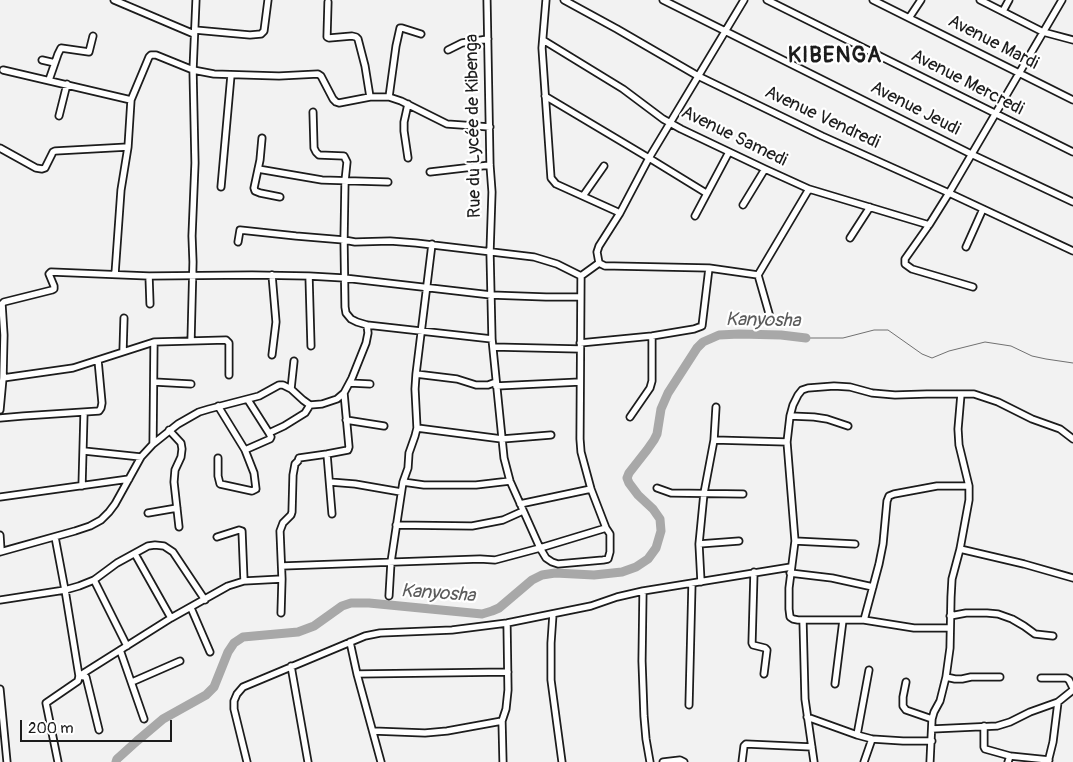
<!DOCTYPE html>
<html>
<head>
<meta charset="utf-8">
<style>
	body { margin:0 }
	#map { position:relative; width:1073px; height:762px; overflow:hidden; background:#f2f2f2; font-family:Pangolin,sans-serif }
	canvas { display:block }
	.scale { position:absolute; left:20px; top:720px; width:152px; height:22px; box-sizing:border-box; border:2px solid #1c1c1c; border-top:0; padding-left:6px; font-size:15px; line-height:18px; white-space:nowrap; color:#1c1c1c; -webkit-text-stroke:4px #fff; paint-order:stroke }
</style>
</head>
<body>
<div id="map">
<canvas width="1073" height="762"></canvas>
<div class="scale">200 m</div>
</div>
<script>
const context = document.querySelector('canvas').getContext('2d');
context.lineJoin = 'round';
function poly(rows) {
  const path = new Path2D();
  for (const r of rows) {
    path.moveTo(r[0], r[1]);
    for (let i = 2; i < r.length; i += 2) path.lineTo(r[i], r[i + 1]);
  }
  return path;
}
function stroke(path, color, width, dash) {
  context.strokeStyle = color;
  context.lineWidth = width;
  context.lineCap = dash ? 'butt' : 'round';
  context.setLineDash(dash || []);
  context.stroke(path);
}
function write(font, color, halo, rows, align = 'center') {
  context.font = font + ' Pangolin,sans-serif';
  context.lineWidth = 4.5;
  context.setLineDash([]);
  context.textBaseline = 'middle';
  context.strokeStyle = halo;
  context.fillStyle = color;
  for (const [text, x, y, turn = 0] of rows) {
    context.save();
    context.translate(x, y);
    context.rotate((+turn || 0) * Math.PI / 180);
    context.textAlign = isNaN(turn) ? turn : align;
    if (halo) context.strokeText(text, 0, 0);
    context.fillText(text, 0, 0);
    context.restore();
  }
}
const stream = poly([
	[806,338,843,338,874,330,888,330,922,354,932,358,949,351,985,342,1011,346,1032,356,1046,359,1073,363]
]);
const river = poly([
	[116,762,117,759,137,741,163,719,206,695,214,687,228,652,234,643,243,637,298,632,314,626,342,606,351,603,369,603,482,614,492,611,499,608,532,580,542,575,555,573,594,575,622,572,636,567,648,559,656,548,661,531,660,519,653,509,638,495,629,483,627,478,629,473,647,450,654,440,657,434,661,409,668,393,697,348,703,342,719,335,739,334,781,335,806,338]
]);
const minor = poly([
	[114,0,194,34],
	[487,0,490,165,492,192,490,252,492,339,504,458,510,481,540,548,546,558,552,562,558,564,603,560,608,559,610,552,610,534,606,528],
	[546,0,542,48,551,178,556,184,620,213],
	[564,0,617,29,698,76,822,136,949,193,1073,251],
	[663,0,971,154,1073,202],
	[767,0,1073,152],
	[873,0,1073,100],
	[980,0,1043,32,1073,40],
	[328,2,327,37,329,38,352,36,356,37,358,39,365,66,370,97],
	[1003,11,1009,0],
	[909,18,921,0],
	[195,30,250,35,261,34,264,31,268,0],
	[543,40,623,89,663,119,681,129,765,169,809,189,929,225],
	[448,50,462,43,488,39],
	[42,60,55,63],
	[3,70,131,100],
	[49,80,58,54,61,48,89,52,93,36],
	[545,96,649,158,706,193],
	[389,97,396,46,400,28,402,28,421,34],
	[408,104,404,122,404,131,408,158],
	[313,112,314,148,316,152,319,155,344,156,347,162,345,181,344,240,345,307,346,313,351,319,357,322,367,325,492,339],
	[59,116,67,84],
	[262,138,260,160,254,188,255,191,260,193,280,197],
	[0,148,36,168,42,169,45,168,53,152,55,151,128,147],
	[258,169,322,180,388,182],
	[430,172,490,165],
	[221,187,231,75],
	[583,196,604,166],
	[743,205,765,169],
	[695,216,729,152],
	[850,238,870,207],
	[238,242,240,230,296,236,344,240,355,242,390,241,416,243,534,257,557,264,581,276],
	[966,247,983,209],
	[599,263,597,252,599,246,620,213,649,158,744,0],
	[599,263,605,266,614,266,709,268,758,275],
	[115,274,121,190,128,147,131,100,149,57,151,55,156,55,193,70,214,74,279,76,318,74,321,76,333,99,336,102,339,103,370,97,389,97,401,101,447,124,490,127],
	[272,275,276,322,272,355],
	[149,276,150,304],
	[309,276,311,346],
	[973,287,912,269,905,264,905,259,929,225,949,193,1062,0],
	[770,317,758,275,809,189],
	[191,341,193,262,192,236,195,163,193,70,196,0],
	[580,343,652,336,694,329,702,326,709,268],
	[493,347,580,349],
	[123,351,124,318],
	[416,374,457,379,476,385,488,385,496,382],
	[3,378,73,368,154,342,226,340,229,343,229,375],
	[154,382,191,384],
	[350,383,370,384],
	[496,386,580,382],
	[291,389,294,361],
	[0,410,3,378,4,335,2,304,4,302,52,290,54,289,54,286,49,274,51,272,149,276,252,275,309,276,344,278,491,295,546,297,580,297],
	[790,416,814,417,827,419,848,426],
	[630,417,650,388,652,381,652,336],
	[0,418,23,416,99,411,101,408,102,403,98,360],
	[346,420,384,426],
	[417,428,502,439,551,435],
	[169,430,181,443,182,449,181,457,175,470,174,482,179,527],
	[269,433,284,426,305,413,310,405],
	[714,440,787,442],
	[153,444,154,342],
	[245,450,270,439,271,437,269,433,248,400],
	[84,451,141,457],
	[327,454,332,514],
	[218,458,218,476,220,484,252,491,256,489,254,473,245,450,218,406],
	[330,482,355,484,401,492],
	[403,482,424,485,476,485,510,481],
	[82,486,84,413],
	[657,488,671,493,743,494],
	[0,497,129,479],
	[520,504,591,489],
	[148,513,177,508],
	[396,525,472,526,503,520,523,511],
	[0,535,1,551],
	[55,537,65,590,79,676,86,677,99,730],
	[217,537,239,530,242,531,244,581],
	[795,541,855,544],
	[699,544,739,541],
	[960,549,1024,564,1073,578],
	[0,552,75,531,90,526,101,520,109,512,115,504,141,457,153,444,178,424,199,412,209,409,259,396,279,385,283,385,291,389,303,400,310,405,322,404,337,399,344,393,352,378,366,343,368,333,367,325],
	[135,554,171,618],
	[282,566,480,559,495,560,540,548,606,528,591,489,581,452,580,439,581,276,599,263],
	[754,572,752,643,753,645,765,648,767,650,764,674],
	[790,573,832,578,873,587],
	[94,580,127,646],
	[701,582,699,544,704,493,714,440,716,407],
	[643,591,642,661,644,716,646,739,650,762],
	[389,596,391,562,403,482,408,468,409,453,415,436,417,428,415,389,416,374,432,244],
	[0,600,65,590,79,586,94,580,117,563,148,546,155,545,164,546,173,552,205,600],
	[191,608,210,652],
	[281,613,282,579,280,531,283,523,291,515,292,512,293,475,295,464,298,461,299,458,327,454,348,450,349,447,344,393],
	[553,614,551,643,551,680,562,762],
	[950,616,966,613,987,613,998,614,1012,619,1024,626,1035,634,1053,636],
	[864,620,879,564,883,544,887,501,889,496,894,494,937,486,969,486],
	[803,621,805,699,814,762],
	[950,628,914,628,864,620,798,620,793,619,790,617,789,609,789,588,795,541,787,442,790,416,793,405,798,395,802,390,808,388,834,386,850,387,872,393,895,395,927,394,974,394,998,402,1032,419,1060,429,1073,439],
	[350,642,357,674,381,762],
	[120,650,144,719],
	[291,666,308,762],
	[357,674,508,672],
	[946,677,955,679,962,679,971,677,1000,677],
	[1041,678,1066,678,1069,680,1073,688],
	[132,682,180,661],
	[906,682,903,697,903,706,906,710,932,719],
	[835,684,843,620],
	[0,689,7,762],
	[689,705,692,583],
	[807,717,857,735,872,739,903,741,932,741],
	[984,726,984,747,985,749,1010,756],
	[932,729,997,726,1010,722,1030,712,1058,702,1073,690],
	[373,731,425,733,447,731,502,721],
	[857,735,869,670],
	[58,762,46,703,78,681,79,676,171,618,228,586,244,581,282,579],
	[247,762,234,709,234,701,237,694,243,687,365,636,380,633,452,630,507,623,591,606,617,597,643,591,791,567],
	[503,762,502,721,506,709,508,690,507,623],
	[663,762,680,760,684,762],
	[742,762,744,746,746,744,812,747],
	[864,762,872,739],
	[930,762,932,719,934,712,940,701,946,677,950,648,951,597,952,579,960,549,969,500,969,486,959,445,958,429,961,394],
	[1008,762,1010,756,1049,760],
	[1048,762,1053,742,1058,702]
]);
const streetNames = [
	["Avenue Mardi",993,43,27],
	["Avenue Mercredi",967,83,27],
	["Avenue Jeudi",915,109,27],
	["Avenue Vendredi",822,118,25],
	["Rue du Lycée de Kibenga",474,126,-91],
	["Avenue Samedi",734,137,26]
];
const waterNames = [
	["Kanyosha",763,321,1],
	["Kanyosha",438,594,4]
];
const districtNames = [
	["KIBENGA",835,56]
];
stroke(stream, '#707070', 1);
stroke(river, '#a8a8a8', 9);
stroke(minor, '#1c1c1c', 9);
stroke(minor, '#fff', 5.5);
write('18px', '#1c1c1c', '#fff', streetNames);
write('italic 19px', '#5b5b5b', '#fff', waterNames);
context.letterSpacing = '1px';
write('bold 22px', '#1c1c1c', '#fff', districtNames);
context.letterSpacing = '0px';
</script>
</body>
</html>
